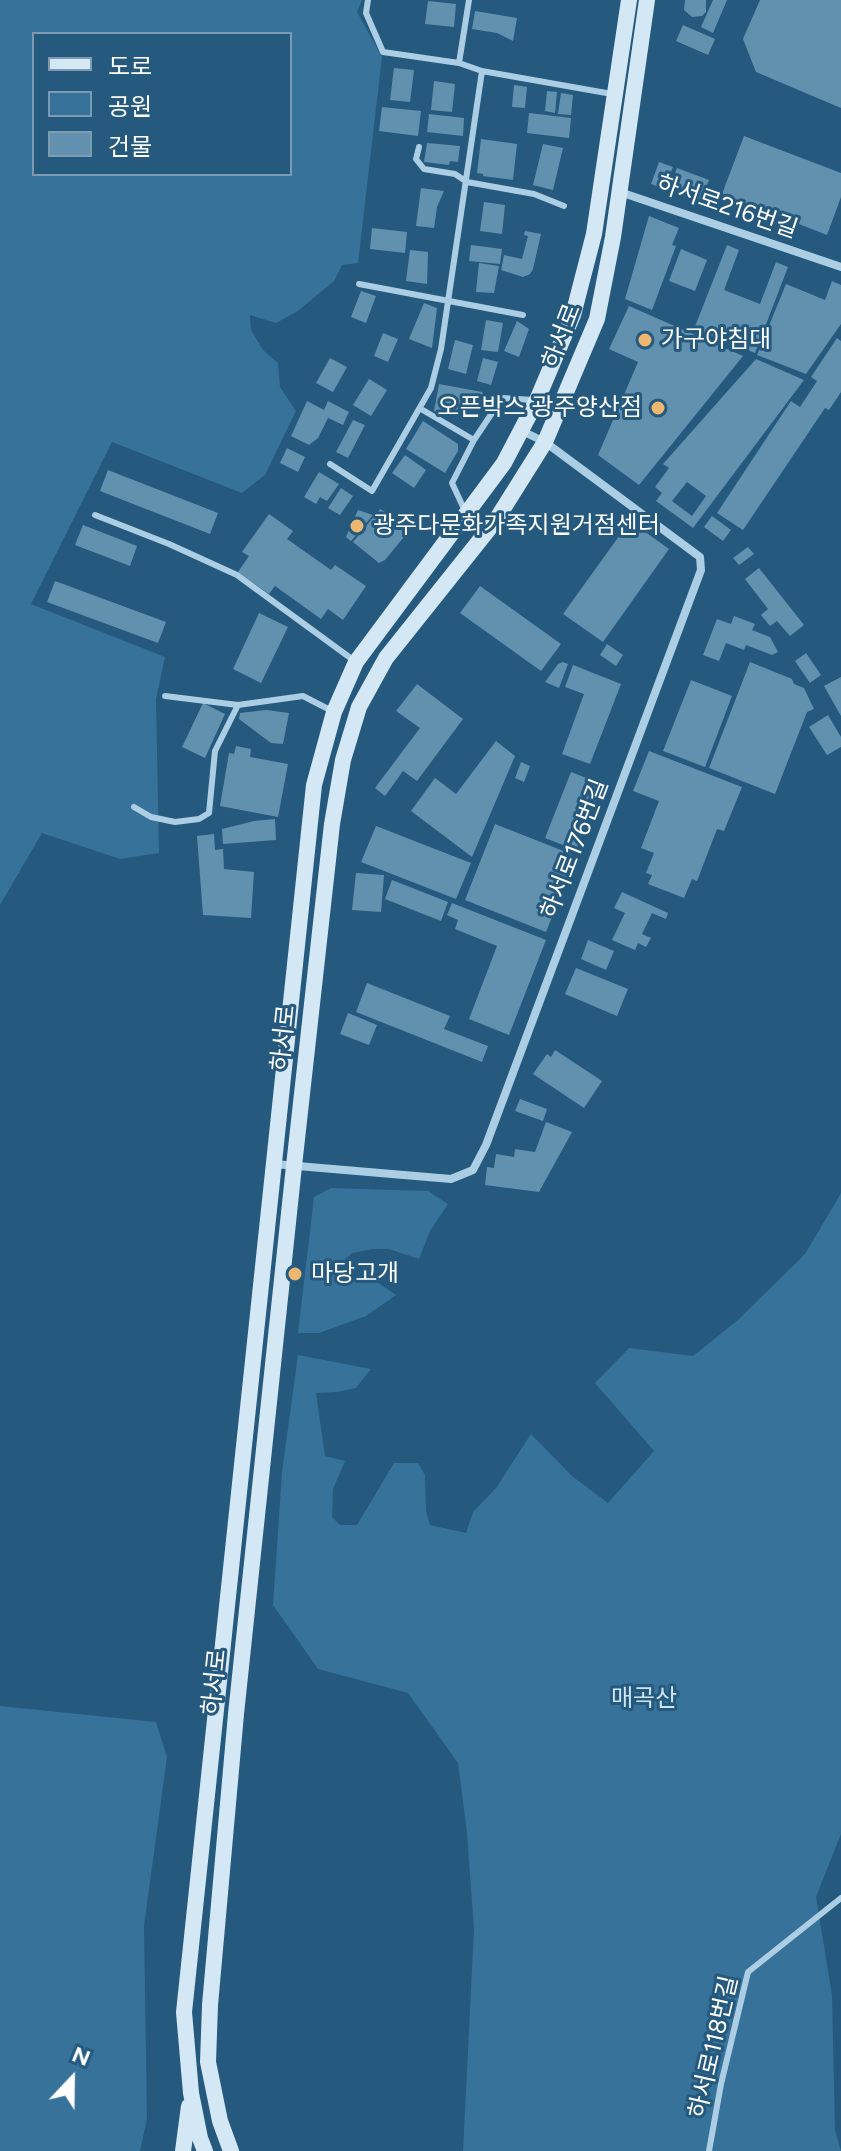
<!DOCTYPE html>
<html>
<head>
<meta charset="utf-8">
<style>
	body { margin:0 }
	#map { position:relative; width:841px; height:2151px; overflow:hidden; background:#25597e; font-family:Figtree,"Noto Sans KR",sans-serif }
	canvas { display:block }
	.legend { position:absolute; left:32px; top:32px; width:260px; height:144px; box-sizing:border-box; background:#25597e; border:2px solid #7c9bb2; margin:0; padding:10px 14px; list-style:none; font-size:24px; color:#fff }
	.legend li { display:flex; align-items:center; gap:16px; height:40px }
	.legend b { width:40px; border:2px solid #7c9bb2 }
	.north { position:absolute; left:32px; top:2039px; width:80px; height:80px; -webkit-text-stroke:6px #25597e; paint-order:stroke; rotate:22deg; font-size:22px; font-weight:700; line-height:32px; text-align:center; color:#fff }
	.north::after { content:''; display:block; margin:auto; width:28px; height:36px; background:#fff; clip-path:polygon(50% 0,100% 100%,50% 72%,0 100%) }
</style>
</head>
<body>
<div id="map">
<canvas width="841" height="2151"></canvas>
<ul class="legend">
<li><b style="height:10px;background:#d4e7f5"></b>도로</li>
<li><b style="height:22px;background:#367299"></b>공원</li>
<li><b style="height:22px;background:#6291b0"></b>건물</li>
</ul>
<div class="north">N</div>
</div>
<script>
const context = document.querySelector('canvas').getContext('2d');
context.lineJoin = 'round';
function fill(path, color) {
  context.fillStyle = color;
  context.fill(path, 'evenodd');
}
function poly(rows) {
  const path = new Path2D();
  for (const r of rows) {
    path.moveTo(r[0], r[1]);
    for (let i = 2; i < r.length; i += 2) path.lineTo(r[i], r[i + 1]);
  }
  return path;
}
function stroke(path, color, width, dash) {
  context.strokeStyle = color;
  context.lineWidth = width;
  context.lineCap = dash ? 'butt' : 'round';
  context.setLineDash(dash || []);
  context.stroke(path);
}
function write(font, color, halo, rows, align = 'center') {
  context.font = font + ' Figtree,"Noto Sans KR",sans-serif';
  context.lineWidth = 6;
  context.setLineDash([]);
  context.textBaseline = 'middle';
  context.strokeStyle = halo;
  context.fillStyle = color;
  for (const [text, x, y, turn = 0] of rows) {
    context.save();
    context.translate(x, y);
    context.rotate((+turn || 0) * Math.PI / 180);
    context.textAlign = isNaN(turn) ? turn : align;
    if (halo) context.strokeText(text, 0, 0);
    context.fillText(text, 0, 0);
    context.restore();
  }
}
const green = poly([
	[0,0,362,0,357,12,382,57,358,263,342,265,334,281,298,311,276,323,250,315,251,330,263,350,278,363,280,387,296,411,265,475,242,493,112,442,31,604,165,657,156,699,159,853,120,859,42,833,0,905],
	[34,34,290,34,290,174,34,174],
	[331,1188,428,1191,448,1204,430,1231,419,1259,389,1249,373,1249,352,1253,338,1266,344,1281,374,1280,396,1295,366,1316,319,1333,298,1333,314,1197],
	[841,1193,841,1834,816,1897,832,1995,835,2130,841,2151,463,2151,474,1929,467,1833,458,1763,408,1693,318,1669,273,1605,282,1472,298,1355,371,1369,356,1388,337,1392,316,1393,325,1456,345,1461,333,1489,332,1517,340,1525,357,1525,394,1463,418,1463,425,1475,426,1511,430,1525,466,1533,473,1512,496,1488,531,1434,572,1476,608,1503,654,1451,595,1383,629,1348,693,1356,738,1320,805,1254],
	[0,1706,156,1722,167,1757,144,1926,147,2119,140,2151,0,2151]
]);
const building = poly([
	[685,0,706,0,706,12,702,16,692,17,684,10],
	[713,0,727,0,713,33,701,27],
	[760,0,841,0,841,108,756,72,743,39],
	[428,1,456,4,454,27,425,24],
	[475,11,517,18,513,41,497,33,472,29],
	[683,25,715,39,708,55,676,41],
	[394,68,414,70,410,102,390,100],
	[434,81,455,84,452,112,431,110],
	[514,85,527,87,525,108,512,107],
	[547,91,557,92,555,113,545,111],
	[561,93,573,95,571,115,558,114],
	[382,107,421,111,418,136,379,131],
	[529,113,571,118,569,138,527,133],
	[429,114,464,118,463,136,427,132],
	[744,136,841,173,841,197,827,235,722,194],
	[481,139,517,144,513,180,483,176,483,174,477,173],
	[427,143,460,146,458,162,450,161,449,165,424,162],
	[543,144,563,148,553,190,533,185],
	[659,162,673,167,664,189,651,184],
	[677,168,709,180,700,202,669,190],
	[421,188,444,191,437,207,434,228,416,226],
	[484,202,505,205,502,234,480,231],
	[649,216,679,228,672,245,676,246,652,310,625,299],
	[372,228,407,232,405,253,370,249],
	[525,231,541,234,533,269,530,274,523,277,501,270,504,255,522,259,528,236,524,235],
	[471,245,502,249,500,264,469,261],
	[727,245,739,250,724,290,760,304,776,262,788,267,755,353,694,329],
	[681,249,707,260,695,291,669,281],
	[410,250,428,252,427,284,406,281],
	[479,263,499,266,494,293,476,292],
	[832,281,841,285,841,324,806,374,757,355,786,284,825,300],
	[361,291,376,296,366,323,351,317],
	[424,303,437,308,432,348,409,339],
	[629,306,743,356,639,485,598,455,638,362,609,349],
	[486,320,503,323,498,352,481,350],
	[517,321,529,329,519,357,504,351],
	[383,333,398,339,388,362,374,356],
	[837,338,841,341,841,392,829,410,825,408,743,530,717,513,791,401,800,407,817,381,811,377],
	[455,340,473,345,466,374,448,369],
	[330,358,347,367,333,392,316,383],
	[483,358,498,362,491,385,477,381],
	[756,359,804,380,693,528,656,501,662,493,655,487,669,468,663,464],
	[687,482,706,496,692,516,672,501],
	[369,379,387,390,371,416,353,405],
	[439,384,482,392,485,397,481,410,465,404,462,413,453,410,451,417,434,411],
	[307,401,324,410,328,401,349,412,343,425,328,418,318,438,309,445,291,436],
	[353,420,365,425,348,458,336,452],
	[423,421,458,444,458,451,445,473,406,449],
	[287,448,305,457,298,472,280,463],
	[405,455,426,470,414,488,392,473],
	[108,470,218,513,210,534,100,491],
	[319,472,339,484,327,501,320,497,316,504,304,497],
	[341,488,353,496,340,515,328,508],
	[380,509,412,527,385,560,379,563,353,542],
	[358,510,373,515,351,541,346,537],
	[269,514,293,531,287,539,331,570,335,565,366,586,343,620,328,609,321,619,275,586,269,594,238,572,249,556,242,552],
	[712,516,731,530,723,541,704,527],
	[630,521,669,549,603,642,563,614],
	[83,525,137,546,130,566,75,545],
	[748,547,754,554,739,565,733,558],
	[759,568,804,625,790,636,777,621,770,626,761,615,768,609,745,579],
	[55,581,166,622,158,643,47,602],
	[480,586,561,644,541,671,460,613],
	[259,613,288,627,261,683,233,669],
	[734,616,755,624,752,630,770,637,778,652,772,655,746,645,744,650,726,643,719,661,703,655,717,619,731,624],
	[607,644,623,655,616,666,600,655],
	[806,653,821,675,810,683,795,661],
	[563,662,568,664,559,688,545,682,558,664],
	[750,662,792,679,794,684,804,688,814,709,807,712,775,794,709,768],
	[573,665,621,684,590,764,562,754,584,694,565,687],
	[841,677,841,716,824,686],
	[691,680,732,696,705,767,663,751],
	[417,684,463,719,417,781,403,771,385,796,375,788,420,728,396,711],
	[203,703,225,714,205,758,182,747],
	[266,710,289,713,283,744,271,743,239,719,240,713],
	[828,715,841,737,841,747,827,755,809,727],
	[496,741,515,756,472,857,411,811,435,778,456,794],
	[236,746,251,749,250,757,288,764,278,817,220,806,229,753,234,754],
	[649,751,742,787,724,831,717,829,697,881,692,879,684,898,648,884,652,875,646,873,654,853,641,848,659,801,633,791],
	[521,762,530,766,524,782,515,778],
	[571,772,602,784,576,850,545,838],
	[275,819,276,840,223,844,222,829,254,821],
	[495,824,571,854,564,872,569,874,546,932,465,900],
	[376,826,471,863,456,899,361,862],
	[214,834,215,850,223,849,224,869,254,872,251,918,203,915,197,836],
	[356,873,384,875,381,912,352,910],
	[392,880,448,902,441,921,385,899],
	[622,892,668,913,666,919,652,913,642,934,651,938,646,947,638,943,635,950,612,940,625,913,614,908],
	[452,903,546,940,509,1035,469,1019,497,946,455,929,458,920,447,915],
	[588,940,614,951,606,970,581,959],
	[576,968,628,989,617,1016,565,994],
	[367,983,450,1016,444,1029,488,1046,482,1062,356,1012],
	[348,1013,377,1025,369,1045,340,1034],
	[555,1050,602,1081,584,1108,533,1074,547,1054,551,1057],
	[520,1099,547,1109,543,1121,515,1111],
	[546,1122,572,1132,539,1192,485,1185,487,1167,494,1168,496,1154,514,1157,515,1149,535,1152]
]);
const lane = poly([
	[368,0,366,13,383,52,459,63,482,71,612,94],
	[459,63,469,0],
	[419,147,416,159,424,169,455,174,467,182,534,194,564,206],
	[359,284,523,315],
	[421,409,474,440],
	[330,464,372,491,431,388,441,349,482,71],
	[465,511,452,483,474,440,502,398,533,400],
	[95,515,169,544,237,575,356,662],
	[165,696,238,705,303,696,334,712],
	[134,807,151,817,175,822,199,819,209,813,215,751,238,705],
	[709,2151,721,2084,748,1972,841,1898]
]);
const street = poly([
	[617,191,841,267],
	[274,1164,451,1179,473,1170,486,1145,701,570,700,557,545,442,522,431]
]);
const secondary = poly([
	[183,2151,189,2106],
	[205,2151,200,2138,191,2093,184,2012,314,785,334,712,356,662,504,463,537,400,573,315,594,234,629,0],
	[231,2151,220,2121,208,2062,210,2005,236,1714,294,1166,332,824,343,760,359,707,386,658,496,520,545,442,597,319,613,237,647,0]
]);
const markers = [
	[645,340,8,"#eeb770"],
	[658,408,8,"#eeb770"],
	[357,526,8,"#eeb770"],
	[295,1274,8,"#eeb770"]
];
const streetNames = [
	["하서로216번길",727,207,19],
	["하서로",562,336,-69],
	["하서로176번길",575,849,-69],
	["하서로",284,1038,-84],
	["하서로",215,1682,-84],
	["하서로118번길",714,2047,-77]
];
const poiNames = [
	["가구야침대",661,340],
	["오픈박스 광주양산점",642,408,"right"],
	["광주다문화가족지원거점센터",373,526],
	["마당고개",311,1274]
];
const parkNames = [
	["매곡산",644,1699]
];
fill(green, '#367299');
fill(building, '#6291b0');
stroke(lane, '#abcee5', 6);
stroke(street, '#abcee5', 8);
stroke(secondary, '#d4e7f5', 16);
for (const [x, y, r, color] of markers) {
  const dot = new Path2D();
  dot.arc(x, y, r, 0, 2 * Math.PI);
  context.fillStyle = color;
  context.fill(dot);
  stroke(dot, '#25597e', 3);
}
write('24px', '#fff', '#25597e', streetNames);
write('24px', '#fff', '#25597e', poiNames, 'left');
write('24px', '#cee5f4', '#25597e', parkNames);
</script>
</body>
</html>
